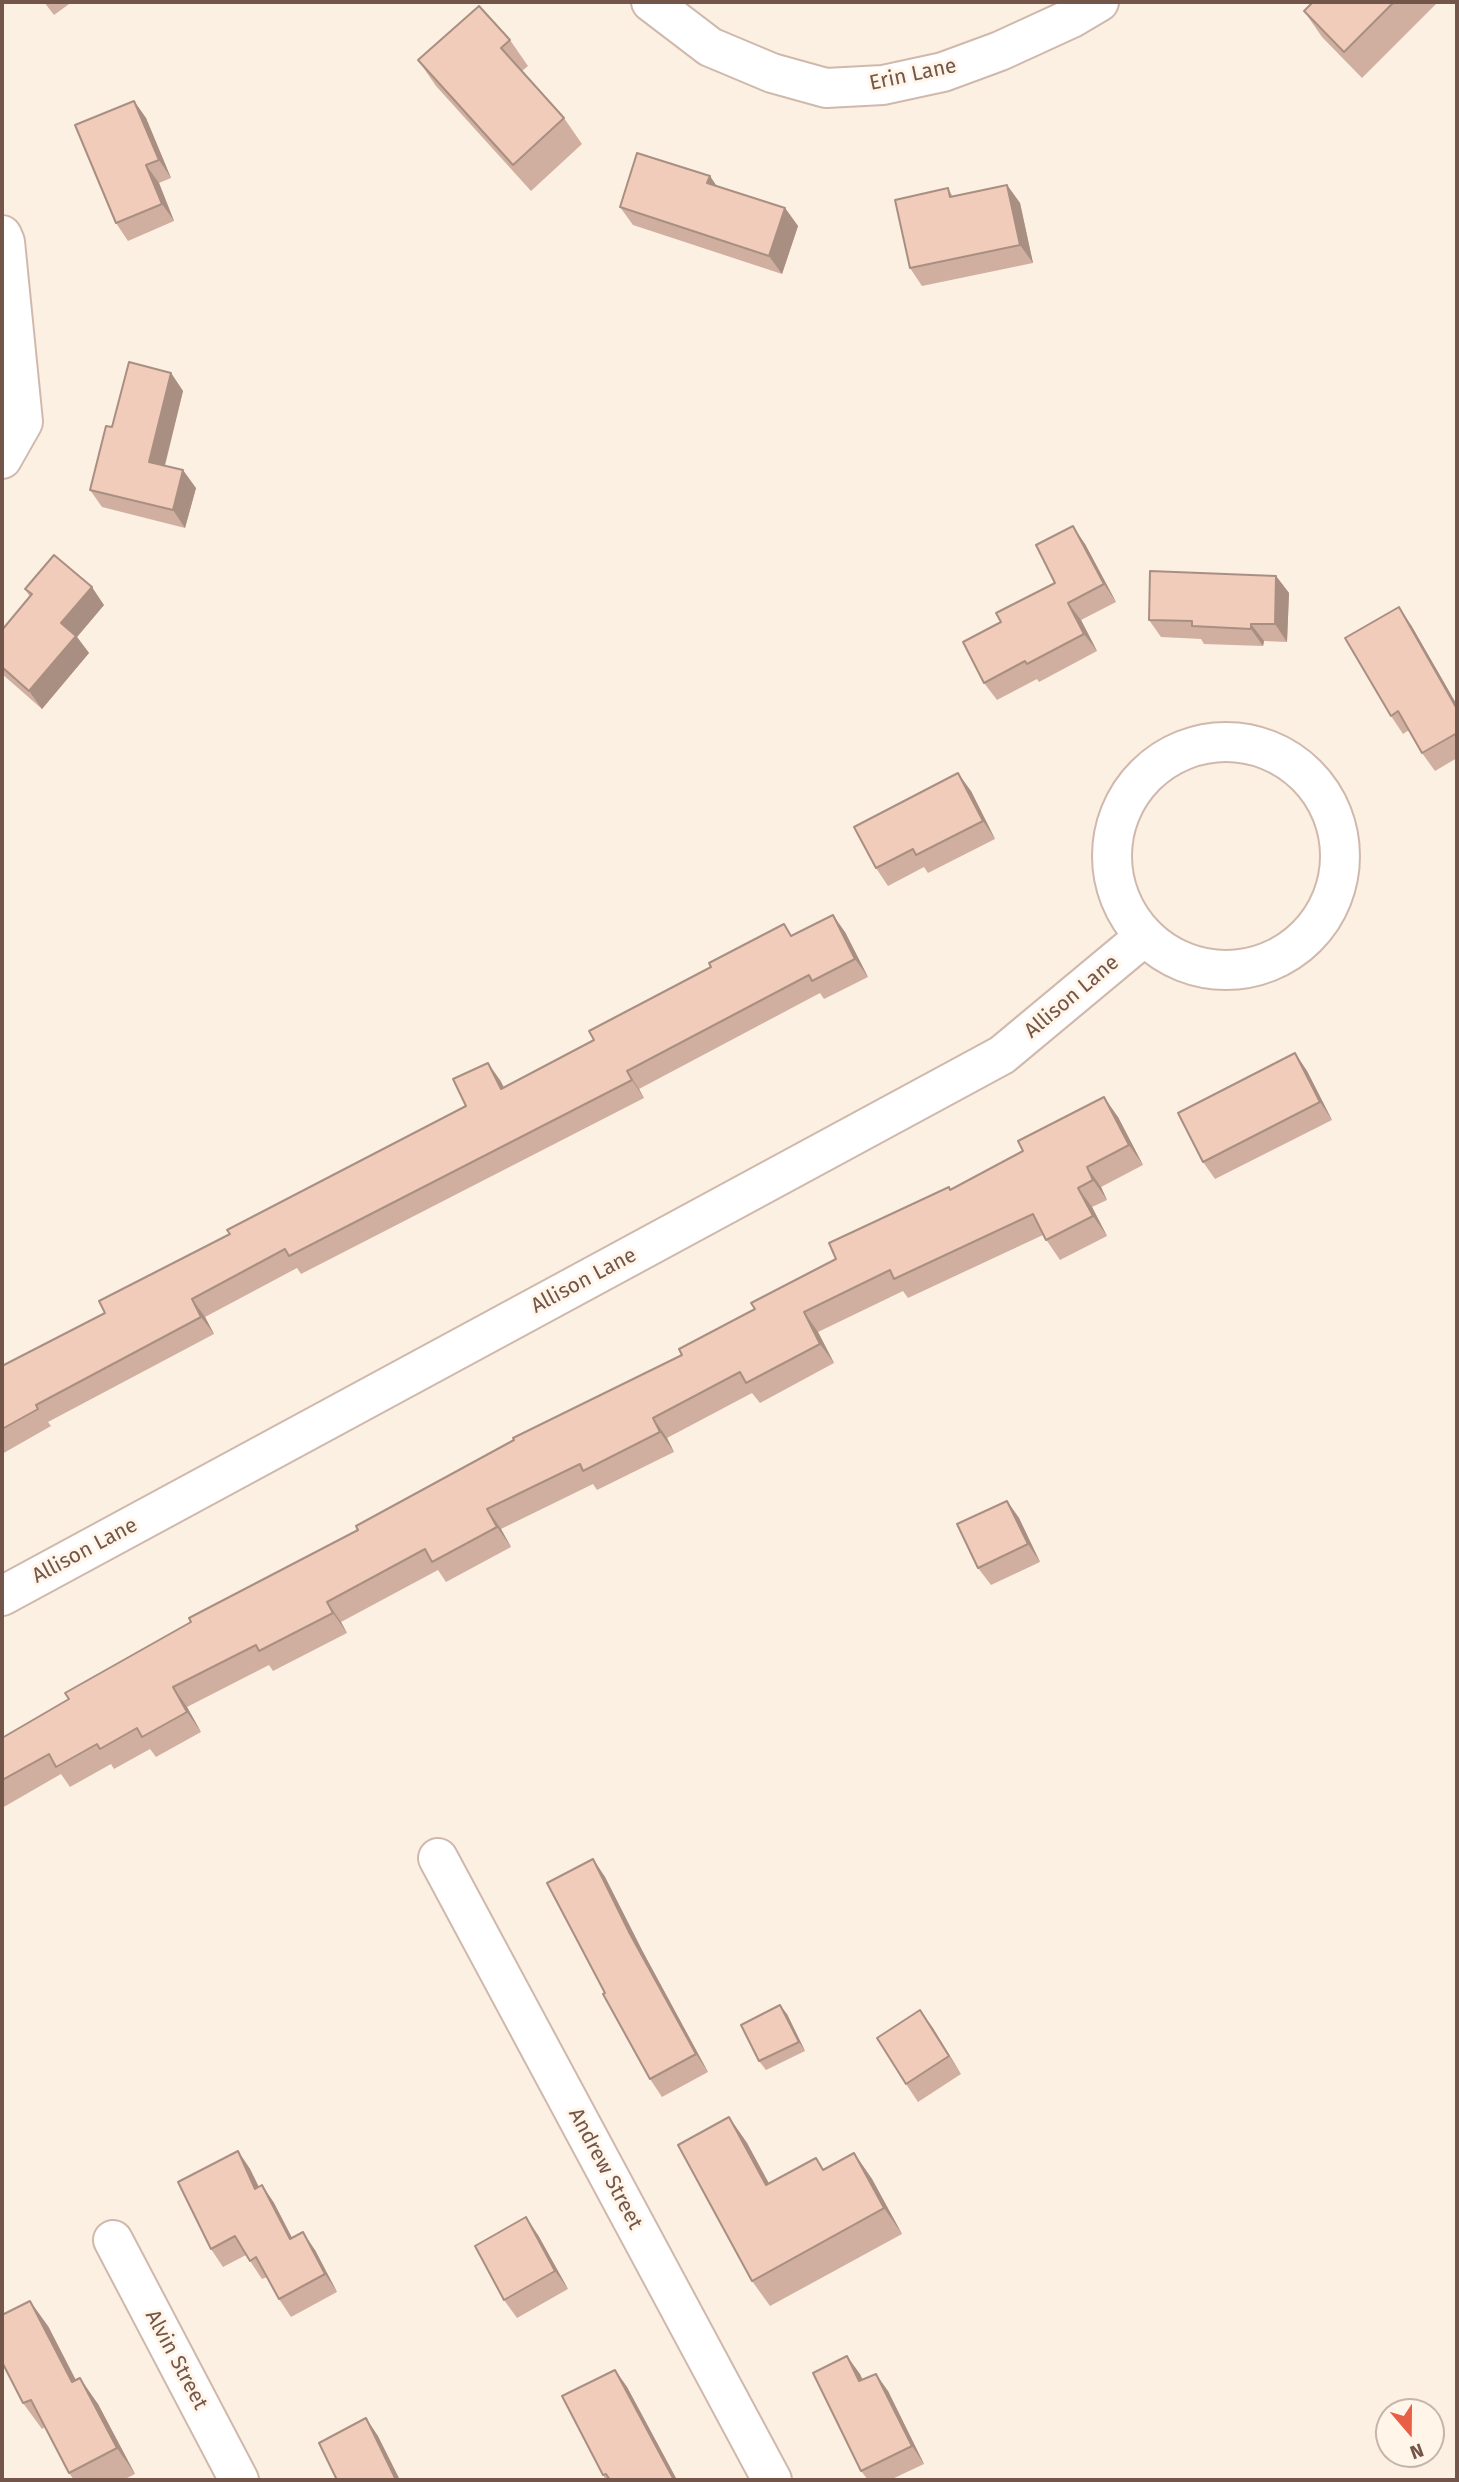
<!DOCTYPE html>
<html>
<head>
<meta charset="utf-8">
<style>
	body { margin:0 }
	#map { position:relative; width:1459px; height:2482px; overflow:hidden; background:#fcf0e3; font-family:"Fira Sans",sans-serif }
	canvas { display:block }
	.frame { position:absolute; inset:0; border:4px solid #745549; pointer-events:none }
	.north { position:absolute; left:1375px; top:2398px; width:70px; height:70px; box-sizing:border-box; background:#fff5e9; border:2px solid #c7b5a9; border-radius:50%; rotate:160deg; font-size:19px; font-weight:700; line-height:28px; text-align:center; color:#745549 }
	.north::after { content:''; display:block; margin:auto; width:24px; height:32px; background:#e85e46; clip-path:polygon(50% 0,100% 100%,50% 72%,0 100%) }
</style>
</head>
<body>
<div id="map">
<canvas width="1459" height="2482"></canvas>
<div class="frame"></div>
<div class="north">N</div>
</div>
<script>
const context = document.querySelector('canvas').getContext('2d');
context.lineJoin = 'round';
function poly(rows) {
  const path = new Path2D();
  for (const r of rows) {
    if (r.length === 3) {
      path.moveTo(r[0] + r[2], r[1]);
      path.arc(r[0], r[1], r[2], 0, 2 * Math.PI);
      continue;
    }
    path.moveTo(r[0], r[1]);
    for (let i = 2; i < r.length; i += 2) path.lineTo(r[i], r[i + 1]);
  }
  return path;
}
function stroke(path, color, width, dash) {
  context.strokeStyle = color;
  context.lineWidth = width;
  context.lineCap = dash ? 'butt' : 'round';
  context.setLineDash(dash || []);
  context.stroke(path);
}
function fill(path, color) {
  context.fillStyle = color;
  context.fill(path, 'evenodd');
}
function write(font, color, halo, rows, align = 'center') {
  context.font = font + ' "Fira Sans",sans-serif';
  context.lineWidth = 6;
  context.setLineDash([]);
  context.textBaseline = 'middle';
  context.strokeStyle = halo;
  context.fillStyle = color;
  for (const [text, x, y, turn = 0] of rows) {
    context.save();
    context.translate(x, y);
    context.rotate((+turn || 0) * Math.PI / 180);
    context.textAlign = isNaN(turn) ? turn : align;
    if (halo) context.strokeText(text, 0, 0);
    context.fillText(text, 0, 0);
    context.restore();
  }
}
const street = poly([
	[651,2,710,47,772,73,826,88,883,85,943,72,1000,51,1072,18,1099,2],
	[2,235,5,242,23,422,2,459],
	[1226,856,114],
	[2,1596,1002,1055,1145,936],
	[438,1858,772,2480],
	[113,2240,239,2480]
]);
const wall = poly([
	[44,2,72,2,54,15],
	[1313,2,1438,2,1362,78,1322,37,1304,11],
	[510,40,528,66,522,71,564,118,582,144,531,191,436,86,418,60],
	[134,101,146,118,171,178,159,183,174,221,128,241,116,223],
	[710,176,716,186,785,208,798,226,782,274,633,225,620,207],
	[1007,185,1020,203,1033,263,922,286,910,268,948,188,953,197],
	[171,373,183,391,165,466,196,488,185,528,102,507,90,490,112,427],
	[1085,544,1116,602,1081,620,1097,651,1039,682,1037,679,997,700,984,683,1001,622,1055,583],
	[1276,576,1289,593,1287,642,1264,641,1263,646,1204,644,1201,639,1161,637,1149,620],
	[25,589,104,605,77,637,89,653,42,709,2,674,2,630,30,597],
	[1411,625,1457,705,1457,758,1435,771,1422,753,1409,730,1403,734,1391,716],
	[971,791,995,839,928,873,924,867,888,886,876,868],
	[845,932,868,977,824,999,820,993,639,1089,644,1098,301,1274,297,1268,205,1317,214,1334,48,1422,51,1426,2,1454,2,1366,105,1313,230,1234,466,1106,500,1080,504,1087,793,935],
	[1295,1053,1307,1071,1332,1120,1215,1179,1203,1162],
	[1118,1117,1143,1165,1101,1187,1107,1200,1092,1207,1107,1236,1060,1260,1043,1235,908,1298,903,1291,818,1332,834,1363,760,1403,752,1393,667,1438,674,1452,597,1490,593,1484,501,1529,511,1547,446,1582,438,1570,341,1622,347,1633,273,1671,269,1665,187,1707,201,1732,156,1757,150,1749,114,1769,111,1764,70,1787,61,1774,2,1808,2,1738,358,1530,682,1355,755,1309,951,1190],
	[1007,1501,1019,1518,1040,1562,991,1585,978,1568],
	[593,1859,605,1877,643,1952,708,2072,662,2097,650,2079,605,1993],
	[920,2010,961,2074,918,2102,906,2084],
	[787,2014,805,2051,766,2070,759,2061],
	[729,2117,747,2143,769,2184,816,2158,824,2170,854,2153,872,2179,902,2234,770,2306,752,2281],
	[238,2151,250,2169,259,2187,262,2185,274,2203,292,2238,315,2250,337,2292,291,2317,279,2299,267,2277,262,2279,246,2255,223,2267,211,2249],
	[538,2235,568,2289,517,2318,504,2300],
	[48,2326,76,2380,98,2404,135,2474,123,2480,74,2480,69,2473,45,2427,42,2429,23,2403],
	[615,2370,627,2387,677,2480,606,2480,603,2475],
	[860,2374,862,2380,888,2391,924,2464,890,2480,868,2480,861,2471]
]);
const shadedWall = poly([
	[134,101,146,118,171,178,159,160],
	[146,165,159,183,174,221,162,204],
	[710,176,722,194,707,183],
	[1007,185,1020,203,1033,263,1020,245],
	[785,208,798,226,782,274,769,256],
	[171,373,183,391,161,480,149,462],
	[183,470,196,488,185,528,173,510],
	[1073,526,1085,544,1116,602,1104,584],
	[1276,576,1289,593,1287,642,1275,624],
	[92,587,104,605,77,637,89,653,42,709,29,691,61,623],
	[1068,603,1081,620,1097,651,1084,634],
	[1399,607,1411,625,1457,705,1457,709],
	[1251,624,1264,641,1263,646,1251,629],
	[958,773,971,791,995,839,983,821],
	[833,915,845,932,868,977,855,959],
	[1295,1053,1307,1071,1332,1120,1320,1102],
	[488,1063,500,1080,513,1107,501,1089],
	[627,1071,639,1089,644,1098,632,1080],
	[1104,1097,1118,1117,1143,1165,1129,1145],
	[1087,1167,1101,1187,1107,1200,1093,1180],
	[1078,1188,1092,1207,1107,1236,1093,1216],
	[192,1299,205,1317,214,1334,201,1317],
	[804,1312,818,1332,834,1363,820,1344],
	[653,1418,667,1438,674,1452,660,1432],
	[1007,1501,1019,1518,1040,1562,1028,1544],
	[487,1509,501,1529,511,1547,497,1527],
	[327,1602,341,1622,347,1633,333,1613],
	[173,1687,187,1707,201,1732,187,1712],
	[593,1859,605,1877,643,1952,708,2072,696,2054,630,1934],
	[780,2005,787,2014,805,2051,799,2042],
	[920,2010,933,2028,961,2074,949,2056],
	[729,2117,747,2143,784,2211,766,2185],
	[238,2151,250,2169,268,2206,255,2189],
	[854,2153,872,2179,902,2234,884,2208],
	[262,2185,274,2203,302,2257,290,2239],
	[526,2217,538,2235,568,2289,555,2271],
	[303,2232,315,2250,337,2292,325,2274],
	[30,2301,48,2326,90,2408,72,2382],
	[847,2356,860,2374,872,2399,859,2381],
	[615,2370,627,2387,677,2480,674,2480],
	[876,2374,888,2391,924,2464,912,2446],
	[80,2378,98,2404,135,2474,117,2448],
	[366,2418,378,2436,400,2480,396,2480]
]);
const building = poly([
	[1313,2,1394,2,1344,52,1304,11,1313,2],
	[479,6,510,40,501,48,564,118,513,165,418,60,479,6],
	[134,101,159,160,146,165,162,204,116,223,75,125,134,101],
	[637,153,710,176,707,183,785,208,769,256,620,207,637,153],
	[1007,185,1020,245,910,268,895,200,948,188,950,197,1007,185],
	[129,362,171,373,149,462,183,470,173,510,90,490,106,426,112,427,129,362],
	[1073,526,1104,584,1068,603,1084,634,1027,664,1025,661,984,683,963,642,1001,622,996,613,1055,583,1036,545,1073,526],
	[54,555,92,587,61,623,76,636,29,691,2,667,2,630,32,594,25,589,54,555],
	[1150,571,1276,576,1275,624,1251,624,1251,629,1192,626,1192,621,1149,620,1150,571],
	[1399,607,1457,709,1457,733,1422,753,1398,711,1391,716,1345,638,1399,607],
	[958,773,983,821,916,855,913,849,876,868,854,827,958,773],
	[833,915,855,959,812,981,809,975,627,1071,632,1080,289,1256,285,1249,192,1299,201,1317,36,1405,38,1409,2,1429,2,1366,105,1313,99,1301,230,1234,227,1230,466,1106,453,1079,488,1063,501,1089,594,1040,589,1031,711,967,709,963,784,924,791,936,833,915],
	[1295,1053,1320,1102,1203,1162,1178,1113,1295,1053],
	[1104,1097,1129,1145,1087,1167,1093,1180,1078,1188,1093,1216,1046,1240,1033,1214,894,1279,890,1270,804,1312,820,1344,746,1383,740,1372,653,1418,660,1432,583,1471,580,1464,487,1509,497,1527,432,1562,425,1549,327,1602,333,1613,259,1651,256,1645,173,1687,187,1712,142,1737,137,1728,100,1749,97,1744,56,1767,49,1754,2,1780,2,1738,69,1699,65,1693,191,1622,189,1618,358,1530,356,1526,514,1440,513,1438,682,1355,679,1349,755,1309,751,1303,836,1259,829,1243,949,1187,950,1190,1023,1151,1018,1141,1104,1097],
	[1007,1501,1028,1544,978,1568,957,1524,1007,1501],
	[593,1859,630,1934,696,2054,650,2079,603,1994,605,1993,547,1883,593,1859],
	[780,2005,799,2042,759,2061,741,2025,780,2005],
	[920,2010,949,2056,906,2084,877,2038,920,2010],
	[729,2117,766,2185,816,2158,823,2170,854,2153,884,2208,752,2281,678,2145,729,2117],
	[238,2151,255,2189,262,2185,290,2239,303,2232,325,2274,279,2299,256,2257,250,2261,235,2236,211,2249,178,2182,238,2151],
	[526,2217,555,2271,504,2300,475,2246,526,2217],
	[30,2301,72,2382,80,2378,117,2448,69,2473,31,2400,23,2403,2,2362,2,2315,30,2301],
	[847,2356,859,2381,876,2374,912,2446,861,2471,813,2373,847,2356],
	[615,2370,674,2480,610,2480,606,2474,603,2475,562,2396,615,2370],
	[366,2418,396,2480,337,2480,319,2443,366,2418]
]);
const streetNames = [
	["Erin Lane",913,75,-12],
	["Allison Lane",1072,997,-40],
	["Allison Lane",584,1281,-28],
	["Allison Lane",85,1551,-28],
	["Andrew Street",605,2169,62],
	["Alvin Street",176,2360,62]
];
stroke(street, '#d0b9ac', 42);
stroke(street, '#fff', 38);
fill(wall, '#d0afa0');
fill(shadedWall, '#a98f82');
fill(building, '#f2ccba');
stroke(building, '#a98f82', 2);
write('21px', '#745549', '#fff5e9', streetNames);
</script>
</body>
</html>
